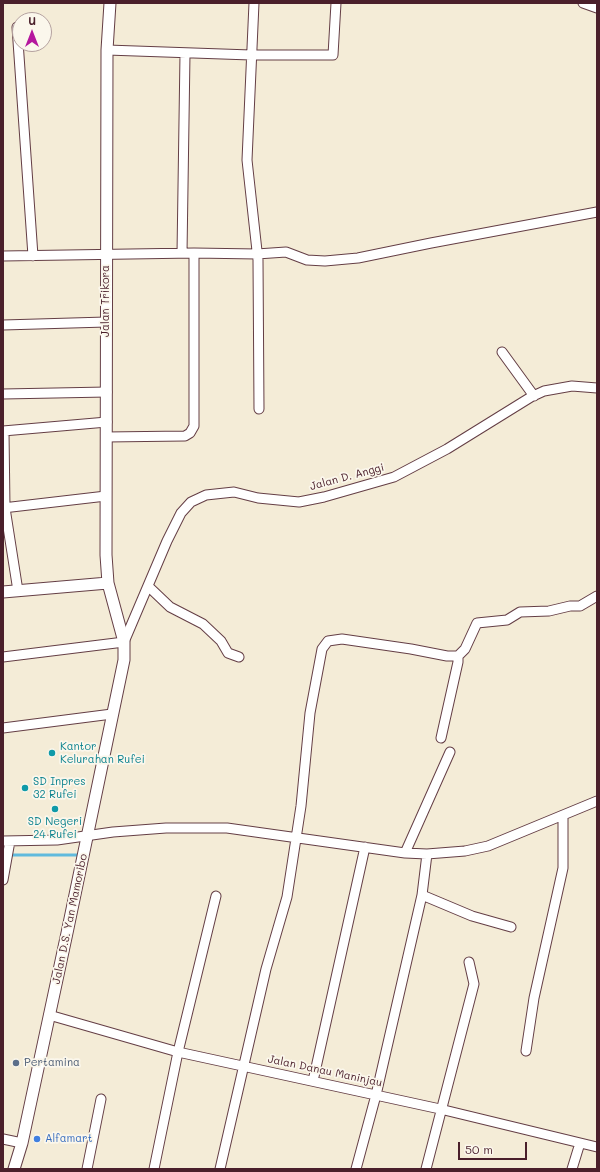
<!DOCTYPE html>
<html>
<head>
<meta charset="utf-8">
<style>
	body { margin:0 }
	#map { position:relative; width:600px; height:1172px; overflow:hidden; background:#f4ecd7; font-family:Mali,sans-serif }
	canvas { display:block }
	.frame { position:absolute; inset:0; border:4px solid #4a1f2b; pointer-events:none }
	.north { position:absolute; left:12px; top:12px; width:40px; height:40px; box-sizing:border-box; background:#fbf7ec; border:1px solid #b4a19f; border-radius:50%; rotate:0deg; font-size:11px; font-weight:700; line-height:16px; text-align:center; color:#4a1f2b }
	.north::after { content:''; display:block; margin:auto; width:14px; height:18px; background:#b5179e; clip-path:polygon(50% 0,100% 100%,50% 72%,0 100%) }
	.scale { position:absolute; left:458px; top:1142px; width:69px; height:18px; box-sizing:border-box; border:2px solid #4a1f2b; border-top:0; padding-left:5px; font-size:12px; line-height:14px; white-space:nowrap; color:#4a1f2b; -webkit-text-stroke:3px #fbf7ec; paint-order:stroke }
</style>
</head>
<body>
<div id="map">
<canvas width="600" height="1172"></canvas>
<div class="frame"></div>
<div class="north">U</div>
<div class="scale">50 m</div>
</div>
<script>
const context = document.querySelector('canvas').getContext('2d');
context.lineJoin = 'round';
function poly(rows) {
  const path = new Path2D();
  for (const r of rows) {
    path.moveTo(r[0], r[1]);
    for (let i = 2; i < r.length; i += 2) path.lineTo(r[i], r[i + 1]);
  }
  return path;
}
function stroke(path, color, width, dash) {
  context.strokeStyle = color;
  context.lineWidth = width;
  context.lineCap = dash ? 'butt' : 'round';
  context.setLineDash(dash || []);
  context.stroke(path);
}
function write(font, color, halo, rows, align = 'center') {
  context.font = font + ' Mali,sans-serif';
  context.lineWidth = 3.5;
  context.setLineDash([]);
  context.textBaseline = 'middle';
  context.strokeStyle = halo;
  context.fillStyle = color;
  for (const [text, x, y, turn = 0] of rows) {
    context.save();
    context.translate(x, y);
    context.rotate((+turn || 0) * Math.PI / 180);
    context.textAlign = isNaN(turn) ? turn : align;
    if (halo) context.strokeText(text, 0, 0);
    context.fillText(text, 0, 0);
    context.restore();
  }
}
const stream = poly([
	[8,855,79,855]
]);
const minor = poly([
	[254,3,247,160,258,260,259,409],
	[583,3,597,8],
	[17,27,33,256],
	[107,50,251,55,333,55,336,3],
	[182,253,185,54],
	[3,256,194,253,257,254,286,252,307,260,325,261,358,258,431,243,597,212],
	[3,325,106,322],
	[502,352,534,396],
	[3,394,107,392],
	[3,431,107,422],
	[4,431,5,508,18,591],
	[106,437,185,436,190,433,194,426,194,253],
	[3,508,106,496],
	[149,587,170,607,203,624,221,641,228,653,239,657],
	[3,657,124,642,167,541,181,513,191,502,206,495,234,492,258,498,299,502,324,497,394,477,447,449,531,397,544,391,572,386,597,388],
	[3,728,112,714],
	[441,738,458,662,458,656],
	[3,841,57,840,113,832,166,828,227,828,405,853,427,854,465,851,488,846,597,801],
	[405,853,450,752],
	[3,880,10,841],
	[422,895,472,916,511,927],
	[49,1015,178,1052,440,1109,597,1147],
	[526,1051,534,998,563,868,563,816],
	[313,1081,365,847],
	[3,1139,22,1143],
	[87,1169,101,1099],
	[154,1169,178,1052,216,896],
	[220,1169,266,969,287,897,301,806,310,713,322,649,328,641,342,639,411,649,447,656,458,656,465,649,477,623,507,620,520,612,549,611,570,606,580,606,597,596],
	[356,1169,376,1095,422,895,427,854],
	[426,1169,474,984,469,962],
	[572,1169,580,1143]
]);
const tertiary = poly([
	[3,592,108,583],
	[14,1169,22,1143,67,933,124,660,124,642,108,583,106,555,107,50,110,3]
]);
const markers = [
	[52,753,4,"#0f9aa8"],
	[25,788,4,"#0f9aa8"],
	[55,809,4,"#0f9aa8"],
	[16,1063,4,"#5c6f8a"],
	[37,1139,4,"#3f7fe0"]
];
const streetNames = [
	["Jalan Trikora",106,301,-90],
	["Jalan D. Anggi",347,477,-15],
	["Jalan D.S. Yan Mamoribo",70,919,-78],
	["Jalan Danau Maninjau",325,1071,12]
];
const cultureNames = [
	["Kantor",60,747],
	["Kelurahan Rufei",60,760],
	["SD Inpres",33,782],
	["32 Rufei",33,795],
	["SD Negeri",55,822,"center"],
	["24 Rufei",55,835,"center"]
];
const serviceNames = [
	["Pertamina",24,1063]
];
const shopNames = [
	["Alfamart",45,1139]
];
stroke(stream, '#60badd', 3);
stroke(minor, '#643e45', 11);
stroke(tertiary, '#643e45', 13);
stroke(minor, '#fff', 9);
stroke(tertiary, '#fff', 11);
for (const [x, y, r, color] of markers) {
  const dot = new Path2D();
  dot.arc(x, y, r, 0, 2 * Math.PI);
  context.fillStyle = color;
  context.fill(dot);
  stroke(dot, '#fbf7ec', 1.5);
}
write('11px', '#4a1f2b', '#fbf7ec', streetNames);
write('11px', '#0d838f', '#fbf7ec', cultureNames, 'left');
write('11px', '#4e5e75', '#fbf7ec', serviceNames, 'left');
write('11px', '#366cbe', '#fbf7ec', shopNames, 'left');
</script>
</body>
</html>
